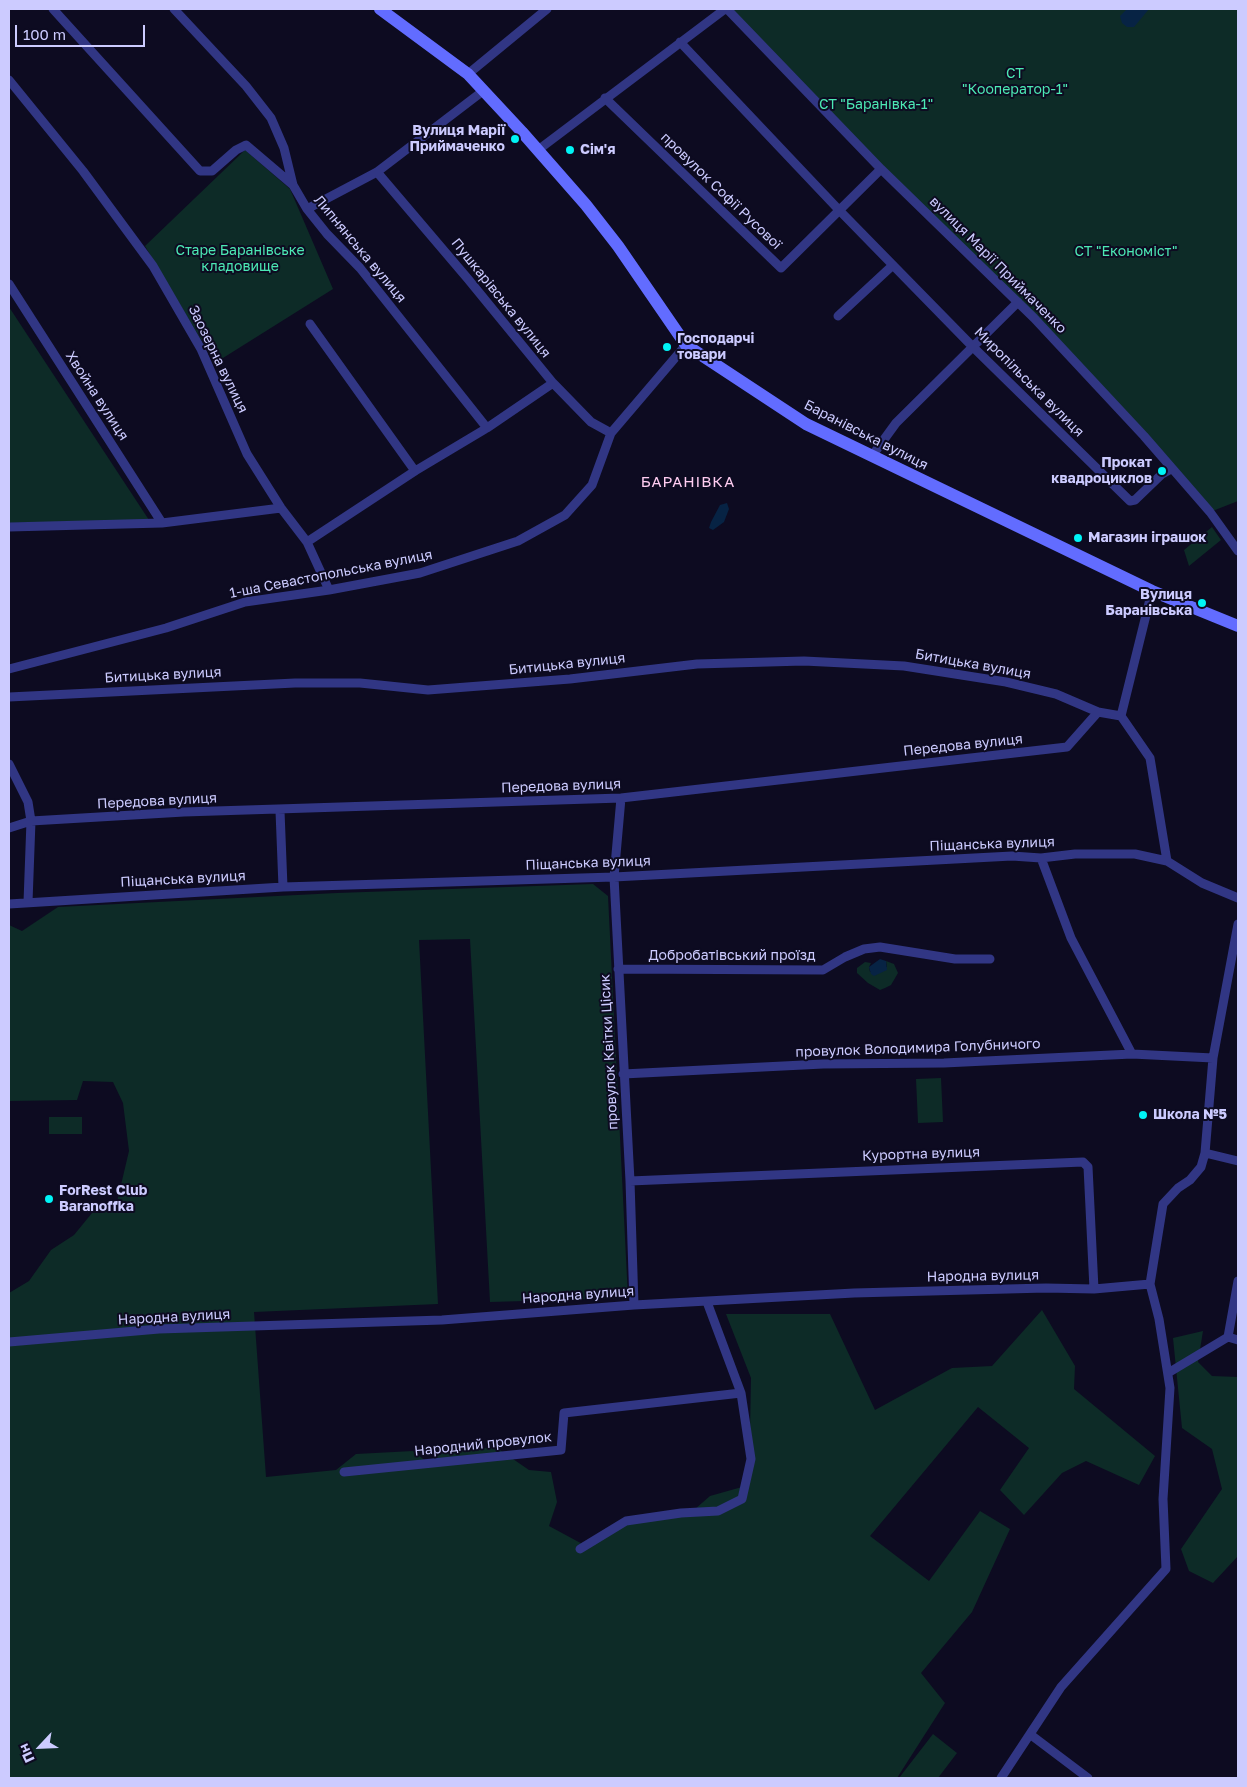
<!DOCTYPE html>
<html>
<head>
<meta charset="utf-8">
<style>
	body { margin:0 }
	#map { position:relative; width:1247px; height:1787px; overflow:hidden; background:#0d0b21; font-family:"Golos Text",sans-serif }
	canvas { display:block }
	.frame { position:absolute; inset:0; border:10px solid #cccbff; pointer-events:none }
	.north { position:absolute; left:15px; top:1722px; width:50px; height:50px; -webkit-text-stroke:4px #0d0b21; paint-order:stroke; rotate:245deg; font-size:14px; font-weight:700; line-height:20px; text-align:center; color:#cccbff }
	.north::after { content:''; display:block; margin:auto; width:18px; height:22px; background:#cccbff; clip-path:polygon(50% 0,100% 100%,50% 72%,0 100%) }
	.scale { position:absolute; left:15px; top:25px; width:130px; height:22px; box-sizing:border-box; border:2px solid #cccbff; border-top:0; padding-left:6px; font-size:15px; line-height:18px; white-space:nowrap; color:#cccbff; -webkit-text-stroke:4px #0d0b21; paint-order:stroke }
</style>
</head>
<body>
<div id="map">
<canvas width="1247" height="1787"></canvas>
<div class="frame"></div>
<div class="north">Пн</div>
<div class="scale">100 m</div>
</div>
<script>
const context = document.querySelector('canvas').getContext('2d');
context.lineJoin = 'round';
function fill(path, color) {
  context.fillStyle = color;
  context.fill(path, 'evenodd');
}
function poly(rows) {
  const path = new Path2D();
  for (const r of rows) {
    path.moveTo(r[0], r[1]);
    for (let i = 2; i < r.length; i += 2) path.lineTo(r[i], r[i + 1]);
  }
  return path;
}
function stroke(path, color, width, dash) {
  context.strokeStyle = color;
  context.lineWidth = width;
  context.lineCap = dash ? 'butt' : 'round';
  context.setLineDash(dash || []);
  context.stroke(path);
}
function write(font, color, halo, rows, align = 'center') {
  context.font = font + ' "Golos Text",sans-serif';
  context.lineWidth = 4;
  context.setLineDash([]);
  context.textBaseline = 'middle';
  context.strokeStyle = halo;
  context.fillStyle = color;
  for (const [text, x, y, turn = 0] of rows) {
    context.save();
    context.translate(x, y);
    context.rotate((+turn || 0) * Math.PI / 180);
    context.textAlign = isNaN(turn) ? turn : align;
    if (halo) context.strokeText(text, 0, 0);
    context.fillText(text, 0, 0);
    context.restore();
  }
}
const green = poly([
	[727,9,1238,9,1238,501,1210,512,1144,436],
	[245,150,290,189,333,289,215,363,145,246],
	[9,307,149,520,9,523],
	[1212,527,1221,540,1189,566,1184,550],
	[593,884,608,896,628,1298,490,1302,470,939,419,940,438,1304,254,1312,266,1477,336,1470,356,1454,413,1451,427,1462,451,1448,497,1448,529,1470,551,1472,557,1502,549,1526,588,1547,628,1524,687,1516,710,1496,749,1485,751,1378,726,1314,830,1314,875,1410,952,1368,992,1366,1042,1310,1075,1366,1074,1389,1155,1456,1139,1485,1086,1461,1062,1473,1024,1515,1000,1490,1029,1448,978,1407,870,1536,929,1581,980,1511,1010,1529,972,1612,921,1673,945,1703,897,1778,9,1778,9,1293,29,1281,51,1250,74,1235,92,1213,102,1213,116,1206,129,1151,123,1103,113,1082,83,1081,77,1100,9,1101,9,925,22,931,58,907,337,893],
	[886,961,894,964,898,973,891,985,885,988,880,990,868,983,857,973,857,968,865,962,871,963,869,967,870,972,887,967],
	[941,1078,943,1122,918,1123,916,1079],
	[49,1117,82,1117,82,1134,49,1134],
	[1203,1331,1198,1362,1212,1376,1238,1377,1238,1556,1213,1583,1189,1571,1181,1549,1222,1489,1212,1449,1182,1428,1173,1338],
	[933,1734,957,1753,938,1778,899,1778]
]);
const water = poly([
	[1127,9,1149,9,1134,27,1127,27,1122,23,1120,16],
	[727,503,729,509,724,522,713,530,709,528,711,522,720,505],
	[880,959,886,961,887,970,874,976,871,974,869,967]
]);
const minor = poly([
	[53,9,200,171,212,171,236,150,246,145,293,185],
	[174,9,246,86,271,118,284,148,293,185,307,209,327,234,360,268,487,428],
	[727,9,881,169,1034,318,1144,436,1210,512,1238,551],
	[680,42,839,210,972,346,1130,501,1135,500,1162,474,1171,469],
	[468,74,547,9],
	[9,80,83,171,153,266,201,349,247,454,281,508,307,542,329,590],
	[605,98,781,268,881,169],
	[538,150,725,9],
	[377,172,468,279,553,383,591,422,611,433],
	[307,209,377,172,483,91],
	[9,284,162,523],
	[838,316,893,265],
	[310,324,415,471],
	[872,456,896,423,1018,302],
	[9,527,162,523,281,508],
	[307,542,415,471,487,428,553,383],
	[1152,591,1121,716,1150,758,1167,861,1202,883,1238,898],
	[9,669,166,628,245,602,329,590,420,573,518,541,565,515,592,485,611,433,686,345],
	[9,697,295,683,360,683,428,690,570,679,697,664,804,661,904,666,1006,682,1056,694,1098,712,1121,716],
	[9,764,28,802,31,821,28,902],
	[621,798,614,877,630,1181,634,1305],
	[280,811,283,887],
	[9,828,31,821,184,812,621,798,1067,747,1098,712],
	[1041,858,1071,938,1132,1054],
	[9,904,283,887,614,877,1012,856,1041,858,1075,854,1135,854,1167,861],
	[618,969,823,970,845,957,864,949,880,947,955,959,990,959],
	[623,1074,823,1064,944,1063,1132,1054,1213,1058],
	[1205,1153,1238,1161],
	[630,1181,1083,1162,1088,1167,1094,1289],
	[1228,1337,1238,1281],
	[9,1342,159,1329,442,1320,634,1305,854,1293,1046,1288,1094,1289,1150,1284],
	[1168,1373,1228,1337,1238,1340],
	[344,1472,561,1450,564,1413,741,1393],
	[580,1549,626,1521,681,1513,718,1511,742,1499,751,1459,741,1393,707,1302],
	[1031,1735,1088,1778],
	[1001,1778,1061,1687,1166,1569,1163,1499,1170,1388,1159,1319,1150,1284,1163,1204,1178,1188,1190,1180,1201,1167,1205,1153,1213,1058,1238,924]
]);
const secondary = poly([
	[380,9,468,74,522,132,586,205,618,246,686,345,806,424,1152,591,1238,626]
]);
const markers = [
	[515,139,5,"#00f4f6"],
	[570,150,5,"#00f4f6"],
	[667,347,5,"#00f4f6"],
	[1162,471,5,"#00f4f6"],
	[1078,538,5,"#00f4f6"],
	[1202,603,5,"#00f4f6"],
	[1143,1115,5,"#00f4f6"],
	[49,1199,5,"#00f4f6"]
];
const parkNames = [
	["СТ",1015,74],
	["\"Кооператор-1\"",1015,90],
	["СТ \"Баранівка-1\"",876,105],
	["Старе Баранівське",240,251],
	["кладовище",240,267],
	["СТ \"Економіст\"",1126,252]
];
const poiNames = [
	["Вулиця Марії",505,131,"right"],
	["Приймаченко",505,147,"right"],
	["Сім'я",580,150],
	["Господарчі",677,339],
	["товари",677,355],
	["Прокат",1152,463,"right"],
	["квадроциклов",1152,479,"right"],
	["Магазин іграшок",1088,538],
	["Вулиця",1192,595,"right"],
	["Баранівська",1192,611,"right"],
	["Школа №5",1153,1115],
	["ForRest Club",59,1191],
	["Baranoffka",59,1207]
];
const streetNames = [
	["провулок Софії Русової",721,191,44],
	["Липнянська вулиця",360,249,50],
	["вулиця Марії Приймаченко",998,265,45],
	["Пушкарівська вулиця",501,298,51],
	["Заозерна вулиця",218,359,64],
	["Миропільська вулиця",1029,382,45],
	["Хвойна вулиця",97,396,57],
	["Баранівська вулиця",866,435,27],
	["1-ша Севастопольська вулиця",331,574,-11],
	["Битицька вулиця",567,664,-6],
	["Битицька вулиця",973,664,10],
	["Битицька вулиця",163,675,-3],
	["Передова вулиця",963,745,-6],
	["Передова вулиця",561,786,-2],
	["Передова вулиця",157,801,-3],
	["Піщанська вулиця",992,844,-2],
	["Піщанська вулиця",588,863,-2],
	["Піщанська вулиця",183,879,-3],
	["Добробатівський проїзд",732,956],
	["провулок Володимира Голубничого",918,1048,-2],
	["провулок Квітки Цісик",609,1052,-93],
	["Курортна вулиця",921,1154,-2],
	["Народна вулиця",983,1276,-1],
	["Народна вулиця",578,1295,-4],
	["Народна вулиця",174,1317,-3],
	["Народний провулок",483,1444,-6]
];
const neighbourhoodNames = [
	["БАРАНІВКА",688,482]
];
fill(green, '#0d2b27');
fill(water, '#072344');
stroke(minor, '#313684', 9);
stroke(secondary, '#626cff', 12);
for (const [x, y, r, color] of markers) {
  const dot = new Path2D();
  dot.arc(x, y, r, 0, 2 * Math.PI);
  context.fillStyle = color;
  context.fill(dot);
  stroke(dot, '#0d0b21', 2);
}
write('14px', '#4ce9b4', '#0d0b21', parkNames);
write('bold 14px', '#cccbff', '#0d0b21', poiNames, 'left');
write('14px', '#cccbff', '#0d0b21', streetNames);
context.letterSpacing = '1px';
write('15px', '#ffcdf1', '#0d0b21', neighbourhoodNames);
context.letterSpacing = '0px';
</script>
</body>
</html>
